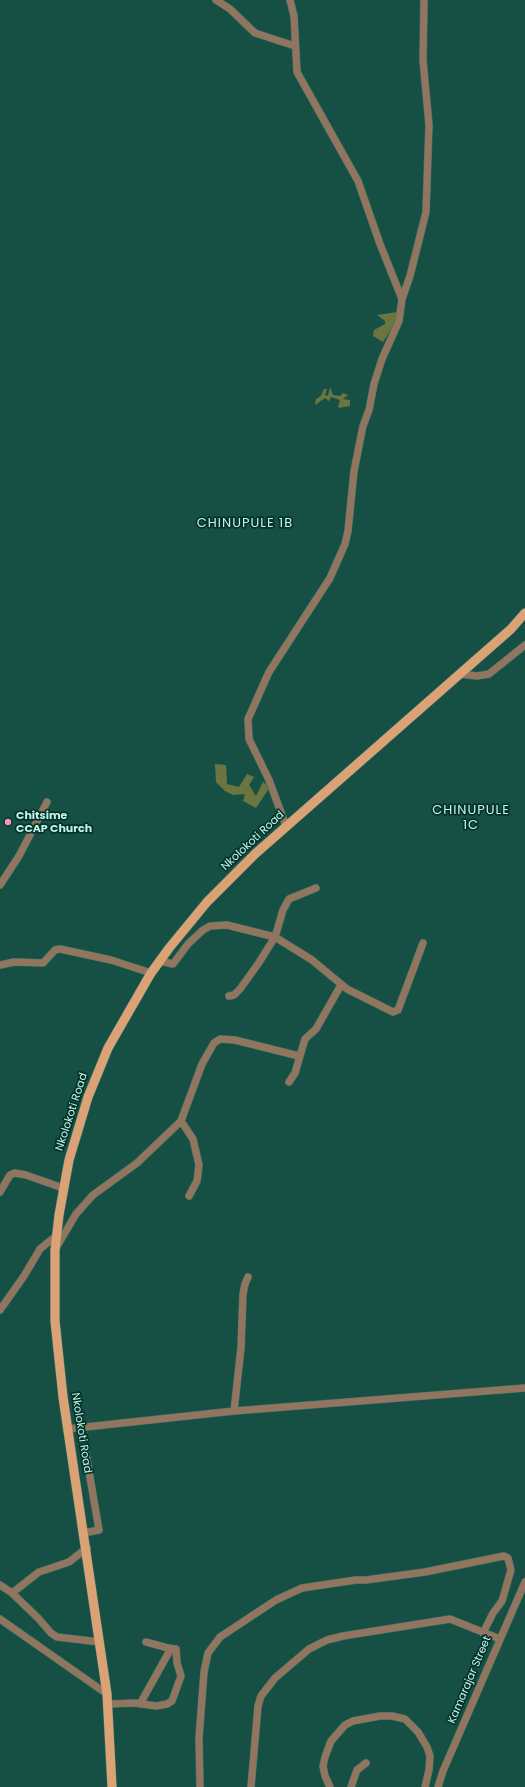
<!DOCTYPE html>
<html>
<head>
<meta charset="utf-8">
<style>
	body { margin:0 }
	canvas { display:block; background:#165045 }
</style>
</head>
<body>
<canvas width="525" height="1787"></canvas>
<script>
const context = document.querySelector('canvas').getContext('2d');
context.lineJoin = 'round';
function fill(path, color) {
  context.fillStyle = color;
  context.fill(path, 'evenodd');
}
function poly(rows) {
  const path = new Path2D();
  for (const r of rows) {
    path.moveTo(r[0], r[1]);
    for (let i = 2; i < r.length; i += 2) path.lineTo(r[i], r[i + 1]);
  }
  return path;
}
function stroke(path, color, width, dash) {
  context.strokeStyle = color;
  context.lineWidth = width;
  context.lineCap = dash ? 'butt' : 'round';
  context.setLineDash(dash || []);
  context.stroke(path);
}
function write(font, color, halo, rows, align = 'center') {
  context.font = font + ' Poppins,sans-serif';
  context.lineWidth = 3.5;
  context.setLineDash([]);
  context.textBaseline = 'middle';
  context.strokeStyle = halo;
  context.fillStyle = color;
  for (const [text, x, y, turn = 0] of rows) {
    context.save();
    context.translate(x, y);
    context.rotate((+turn || 0) * Math.PI / 180);
    context.textAlign = isNaN(turn) ? turn : align;
    if (halo) context.strokeText(text, 0, 0);
    context.fillText(text, 0, 0);
    context.restore();
  }
}
const green = poly([
	[398,312,394,332,390,331,383,342,373,336,374,330,385,324,385,321,377,315],
	[330,387,333,395,340,396,343,393,348,395,343,399,350,400,350,406,339,408,338,406,340,400,331,397,329,401,325,398,315,405,316,399,321,396,324,389,327,389,325,395,328,396],
	[215,764,226,765,227,784,239,787,247,774,254,777,249,785,256,796,263,782,270,787,256,808,243,801,245,794,233,795,225,791,216,782]
]);
const minor = poly([
	[216,0,230,9,255,33,295,46],
	[290,0,294,16,297,72,358,181,380,244,402,299],
	[460,674,477,676,489,674,525,645],
	[286,826,269,780,249,739,248,719,269,672,330,578,345,544,348,531,354,471,363,426,369,410,374,384,382,359,399,321,402,299,410,276,426,212,429,125,423,60,424,0],
	[0,885,19,856,47,802],
	[160,961,173,964,188,944,203,930,210,926,227,925,275,937,312,960,347,989,393,1012,398,1010,423,943],
	[0,965,14,962,43,963,55,950,60,949,111,960,151,973],
	[229,996,234,995,240,989,258,964,275,937,283,910,289,899,316,888],
	[289,1082,295,1073,305,1039,316,1029,341,985],
	[181,1121,193,1139,199,1165,197,1181,189,1196],
	[0,1192,10,1175,15,1173,26,1175,63,1188],
	[56,1248,76,1214,93,1195,137,1163,181,1121,202,1064,214,1043,220,1039,235,1040,299,1056],
	[0,1310,24,1276,40,1249,56,1236],
	[234,1411,241,1348,243,1294,245,1284,248,1277],
	[67,1429,234,1411,525,1388],
	[84,1533,99,1530,85,1448],
	[0,1585,12,1593,38,1618,51,1633,57,1637,100,1642],
	[12,1593,39,1572,69,1562,87,1548],
	[0,1619,107,1694],
	[108,1704,135,1703,156,1706,167,1704,172,1701,181,1676,177,1663,176,1649,168,1648],
	[140,1704,169,1652,168,1648,146,1642],
	[200,1787,199,1738,204,1672,208,1653,220,1637,276,1600,302,1588,356,1580,366,1580,425,1572,504,1556,508,1558,511,1570,502,1601,493,1613,483,1633],
	[251,1787,258,1706,261,1696,275,1678,309,1649,327,1640,343,1636,450,1619,500,1639],
	[330,1787,325,1776,323,1766,325,1757,331,1741,345,1725,353,1721,380,1716,392,1716,405,1719,418,1732,427,1747,430,1756,429,1770,425,1787],
	[351,1787,357,1770,366,1763],
	[438,1787,443,1771,525,1582]
]);
const major = poly([
	[112,1787,107,1694,63,1397,55,1321,55,1250,59,1215,69,1160,88,1097,108,1048,151,973,170,947,207,902,255,854,511,629,525,613]
]);
const markers = [
	[8,822,4,"#f09ab7"]
];
const poiNames = [
	["Chitsime",16,816],
	["CCAP Church",16,829]
];
const streetNames = [
	["Nkolokoti Road",253,841,-43],
	["Nkolokoti Road",72,1112,-72],
	["Nkolokoti Road",81,1433,81],
	["Kamarajar Street",470,1680,-67]
];
const quarterNames = [
	["CHINUPULE 1B",245,524],
	["CHINUPULE",471,811],
	["1C",471,826]
];
fill(green, '#6a7540');
stroke(minor, '#397165', 8);
stroke(major, '#397165', 10);
stroke(minor, '#91755f', 7);
stroke(major, '#dba276', 9);
for (const [x, y, r, color] of markers) {
  const dot = new Path2D();
  dot.arc(x, y, r, 0, 2 * Math.PI);
  context.fillStyle = color;
  context.fill(dot);
  stroke(dot, '#03332b', 1.5);
}
write('bold 11px', '#c3f3e7', '#03332b', poiNames, 'left');
write('11px', '#c3f3e7', '#03332b', streetNames);
context.letterSpacing = '1px';
write('13px', '#c3f3e7', '#03332b', quarterNames);
context.letterSpacing = '0px';
</script>
</body>
</html>
